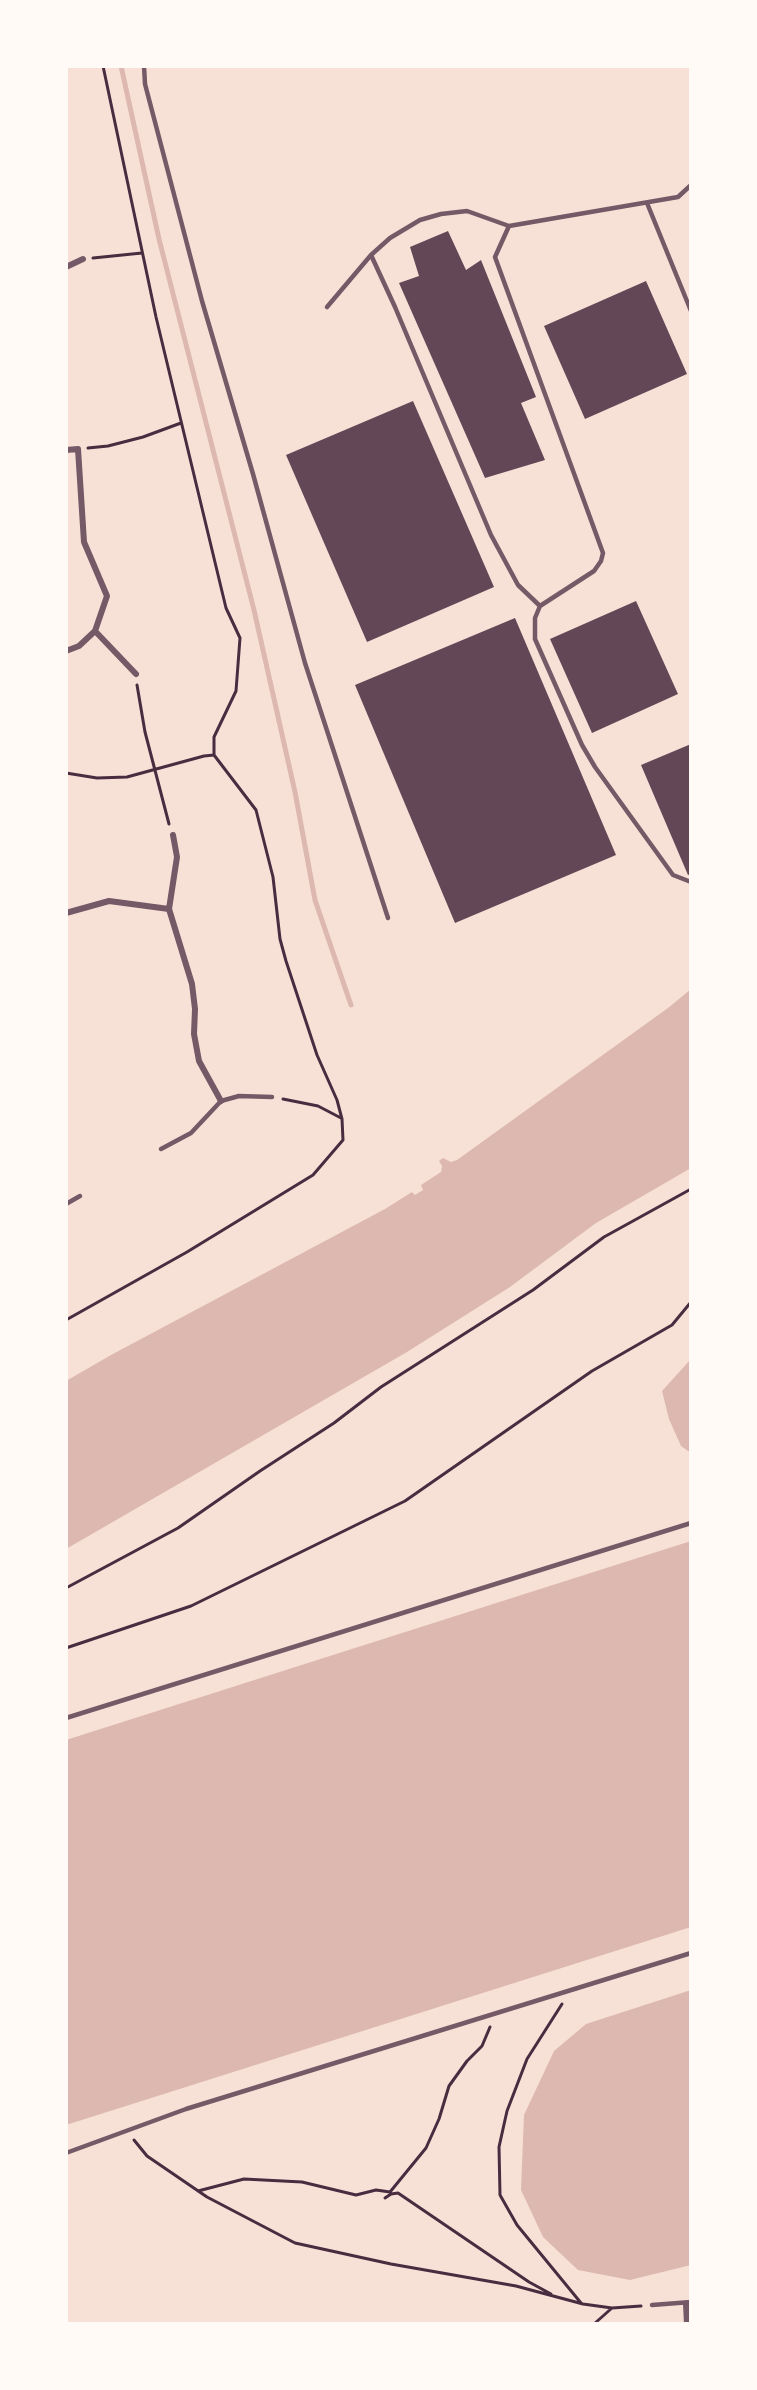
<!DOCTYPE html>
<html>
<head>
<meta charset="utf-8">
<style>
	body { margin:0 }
	#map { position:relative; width:757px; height:2390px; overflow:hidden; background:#f7e1d7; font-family:"Source Serif 4",serif }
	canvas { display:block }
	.frame { position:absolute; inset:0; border:68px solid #fffaf5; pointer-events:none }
</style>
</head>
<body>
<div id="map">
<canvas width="757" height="2390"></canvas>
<div class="frame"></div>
</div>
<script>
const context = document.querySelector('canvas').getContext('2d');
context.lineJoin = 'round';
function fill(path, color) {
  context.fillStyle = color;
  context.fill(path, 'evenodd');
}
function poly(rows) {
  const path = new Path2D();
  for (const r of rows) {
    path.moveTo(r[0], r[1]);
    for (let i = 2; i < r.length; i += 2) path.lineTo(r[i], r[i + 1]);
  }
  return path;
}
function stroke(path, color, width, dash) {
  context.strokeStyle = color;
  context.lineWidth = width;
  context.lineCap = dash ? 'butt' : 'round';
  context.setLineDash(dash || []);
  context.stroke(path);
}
const water = poly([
	[691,989,691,1168,596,1223,510,1287,407,1352,66,1549,66,1381,111,1355,385,1209,412,1192,415,1195,423,1190,421,1185,441,1172,442,1166,439,1161,443,1158,451,1162,457,1160,668,1008],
	[691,1359,691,1453,681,1446,669,1419,662,1391],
	[691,1541,691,1927,66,2125,66,1740],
	[691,1990,691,2265,630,2280,578,2270,543,2237,521,2190,524,2115,554,2051,586,2024]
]);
const stream = poly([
	[121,66,159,239,254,610,295,792,315,900,351,1005]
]);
const building = poly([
	[448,231,466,270,481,260,536,397,521,403,545,460,485,478,399,283,419,276,410,247],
	[646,281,687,374,585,419,544,326],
	[413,401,494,587,367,642,286,455],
	[636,601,678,694,592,733,550,639],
	[515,618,616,855,455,923,355,685],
	[691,744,691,874,688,875,641,765]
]);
const path = poly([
	[93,258,142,253],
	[88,448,108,446,143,437,181,423],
	[137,685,145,732,169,824],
	[66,773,97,778,127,777,204,756,214,755],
	[283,1099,318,1106,341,1118],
	[66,1320,187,1252,313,1175,343,1140,342,1119,337,1100,317,1055,286,961,280,939,273,877,256,810,214,755,214,737,236,691,240,638,226,608,156,317,103,66],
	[66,1588,178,1528,260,1471,334,1423,381,1387,533,1290,604,1237,691,1189],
	[66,1648,191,1606,405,1501,592,1371,672,1325,691,1302],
	[562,2004,527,2059,507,2111,499,2147,500,2195,517,2225,581,2303],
	[134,2140,147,2156,207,2197,295,2243,391,2264,516,2286,583,2304,612,2308,641,2306],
	[198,2191,244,2179,302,2182,356,2195,376,2190,390,2192,426,2148,439,2119,449,2086,467,2061,482,2046,490,2027],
	[390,2192,391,2194,398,2193,529,2282,551,2294],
	[385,2198,391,2194],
	[594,2324,612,2308]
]);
const service = poly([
	[144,66,145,84,202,301,253,474,305,663,388,918],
	[690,66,691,67],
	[691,185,678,197,509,226,495,257,603,553,601,561,594,571,540,606,535,618,535,639,582,745,595,767,673,875,691,882],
	[647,203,691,311],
	[371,255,395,307,491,535,518,585,540,606],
	[327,307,371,255,390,238,420,220,441,214,467,211,509,226],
	[161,1149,191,1133,221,1101,239,1096,272,1097],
	[66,1204,80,1196],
	[66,1718,691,1523],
	[66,2153,186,2109,691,1953],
	[652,2305,691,2302]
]);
const minor = poly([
	[66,267,83,259],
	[66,450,78,449,84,542,107,596,95,631,79,646,66,651],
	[95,631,136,674],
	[169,909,177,857,173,835],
	[66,913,109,901,169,909,192,984,195,1009,194,1034,199,1061,221,1101],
	[686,2304,687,2324]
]);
fill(water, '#dcb8b0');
stroke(stream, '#dcb8b0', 5);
fill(building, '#644757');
stroke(path, '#4a2c40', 3);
stroke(service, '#755966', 4.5);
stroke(minor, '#755966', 6);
</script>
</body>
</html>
